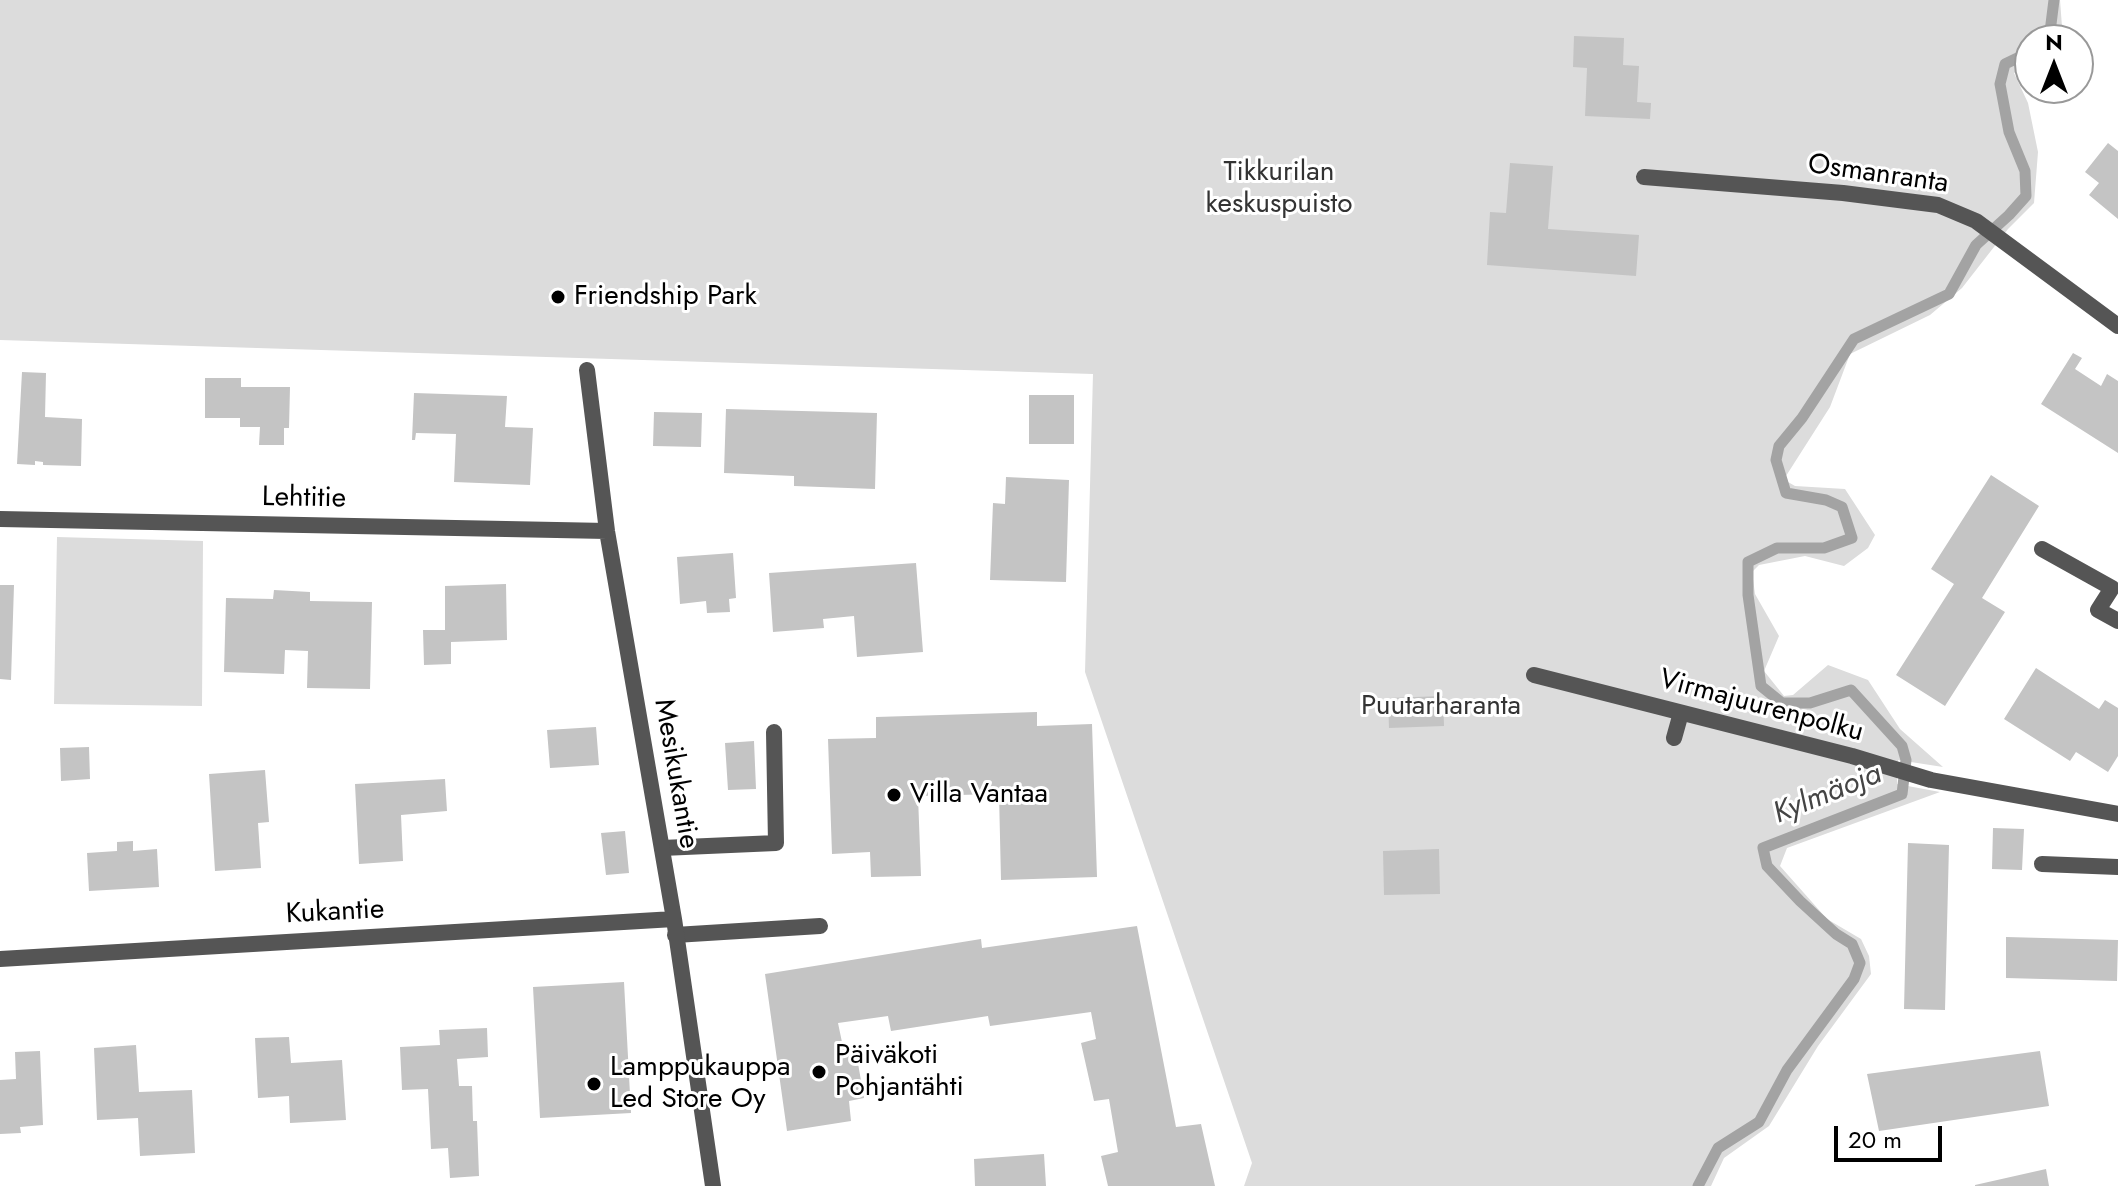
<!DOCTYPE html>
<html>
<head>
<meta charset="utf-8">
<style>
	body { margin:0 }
	#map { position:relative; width:2118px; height:1186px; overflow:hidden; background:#fff; font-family:Jost,sans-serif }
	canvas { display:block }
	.north { position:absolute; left:2014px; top:24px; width:80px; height:80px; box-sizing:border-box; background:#fff; border:2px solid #999; border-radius:50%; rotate:0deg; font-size:22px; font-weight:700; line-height:32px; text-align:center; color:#000 }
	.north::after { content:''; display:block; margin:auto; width:28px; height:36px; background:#000; clip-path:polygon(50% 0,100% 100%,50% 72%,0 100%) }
	.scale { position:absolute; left:1834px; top:1126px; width:108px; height:36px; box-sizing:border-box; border:4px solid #000; border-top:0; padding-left:10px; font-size:24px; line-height:28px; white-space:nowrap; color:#000; -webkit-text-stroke:6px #fff; paint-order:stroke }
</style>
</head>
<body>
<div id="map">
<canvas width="2118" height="1186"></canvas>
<div class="north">N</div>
<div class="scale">20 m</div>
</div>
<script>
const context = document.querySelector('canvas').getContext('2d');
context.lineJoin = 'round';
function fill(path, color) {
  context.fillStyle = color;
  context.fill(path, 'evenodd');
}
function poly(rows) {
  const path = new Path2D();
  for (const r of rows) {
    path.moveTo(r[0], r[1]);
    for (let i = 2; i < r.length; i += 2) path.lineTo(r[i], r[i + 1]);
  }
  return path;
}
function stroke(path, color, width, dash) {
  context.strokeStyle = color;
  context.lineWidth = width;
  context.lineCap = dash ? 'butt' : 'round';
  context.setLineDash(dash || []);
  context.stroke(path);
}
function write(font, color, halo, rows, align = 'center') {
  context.font = font + ' Jost,sans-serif';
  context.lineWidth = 6;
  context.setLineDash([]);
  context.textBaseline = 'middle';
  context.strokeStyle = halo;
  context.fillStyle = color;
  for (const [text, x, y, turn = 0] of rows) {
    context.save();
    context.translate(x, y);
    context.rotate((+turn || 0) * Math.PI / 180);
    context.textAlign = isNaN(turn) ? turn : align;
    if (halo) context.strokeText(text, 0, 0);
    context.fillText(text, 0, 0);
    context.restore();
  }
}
const green = poly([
	[0,0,2060,0,2063,40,2030,40,2030,66,2014,73,2028,103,2038,152,2034,203,2008,229,1962,288,1930,315,1850,354,1830,407,1786,476,1788,482,1795,486,1845,489,1875,535,1868,548,1844,566,1805,556,1759,565,1752,572,1755,594,1779,636,1764,671,1784,696,1793,695,1828,665,1868,680,1900,729,1943,767,1898,760,1897,784,1940,792,1787,848,1780,866,1827,919,1861,939,1869,956,1871,974,1818,1046,1769,1126,1724,1158,1711,1186,1244,1186,1252,1163,1085,672,1093,374,0,340],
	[57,537,203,541,202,706,54,704]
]);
const stream = poly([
	[2049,40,2054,0],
	[1698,1186,1718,1148,1759,1122,1787,1070,1854,979,1860,963,1852,944,1836,934,1800,901,1767,866,1763,848,1902,794,1906,760,1902,746,1851,690,1810,703,1782,703,1761,686,1748,595,1748,562,1777,548,1824,548,1852,538,1842,507,1826,500,1786,493,1776,460,1779,446,1802,418,1854,339,1949,294,1976,245,2009,215,2026,196,2025,171,2009,132,2000,84,2005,64,2030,52]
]);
const building = poly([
	[1574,36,1624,38,1623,65,1639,66,1637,102,1651,103,1650,119,1585,116,1587,68,1573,67],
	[2108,143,2118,151,2118,219,2089,195,2099,183,2085,172],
	[1510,163,1553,166,1548,229,1639,235,1636,276,1487,265,1490,212,1506,213],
	[2073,353,2082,358,2075,369,2101,386,2107,374,2118,381,2118,453,2041,404],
	[22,372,46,373,45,417,82,419,81,466,43,465,43,462,35,461,35,465,17,464],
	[205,378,241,378,241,387,290,387,289,428,284,428,284,445,259,445,260,427,240,427,240,418,205,418],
	[414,393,507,396,505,427,533,428,530,485,454,482,456,434,416,433,415,440,412,440],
	[1029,395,1074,395,1074,444,1029,444],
	[726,409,877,413,875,489,794,486,794,476,724,473],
	[654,412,702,413,701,447,653,446],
	[1991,475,2039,506,1982,598,2005,612,1945,706,1896,675,1954,584,1931,569],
	[1006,477,1069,480,1066,582,990,580,993,503,1005,504],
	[733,553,736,598,729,599,730,612,707,613,706,601,680,604,677,557],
	[916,563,923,652,857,657,854,616,823,619,824,628,773,632,769,573],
	[506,584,507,640,451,642,451,664,424,665,423,630,445,630,445,586],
	[0,585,14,585,11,680,0,679],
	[274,590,310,592,310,601,372,602,370,689,307,688,308,651,285,650,284,674,224,672,226,598,273,599],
	[2036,668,2099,709,2105,700,2118,708,2118,756,2108,772,2076,752,2070,761,2004,719],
	[1443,696,1444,726,1389,728,1388,698],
	[1037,712,1037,726,1092,724,1097,877,1001,880,999,794,918,796,921,876,871,877,870,852,832,854,828,739,876,738,876,717],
	[596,727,599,765,550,768,547,730],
	[754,741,756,789,728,790,725,743],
	[89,747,90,779,61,781,60,748],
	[265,770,269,822,258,823,261,868,215,871,209,774],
	[445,779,447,811,401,815,403,861,359,864,355,784],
	[1993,828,2024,829,2022,870,1992,869],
	[625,831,629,873,606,875,601,833],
	[133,841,133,851,157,849,159,887,89,891,87,853,117,851,117,842],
	[1908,843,1949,845,1945,1010,1904,1009],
	[1439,849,1440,894,1384,895,1383,851],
	[1137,926,1176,1127,1201,1124,1215,1186,1108,1186,1101,1156,1118,1152,1109,1099,1094,1101,1081,1043,1096,1039,1091,1012,990,1026,988,1016,891,1031,888,1016,838,1023,843,1047,855,1046,864,1098,849,1101,851,1121,787,1131,765,974,981,939,982,948],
	[2006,937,2118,940,2117,981,2006,978],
	[624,982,631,1113,540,1118,533,987],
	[487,1028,488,1057,457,1059,459,1086,472,1086,473,1121,477,1121,479,1176,450,1178,448,1148,431,1149,428,1089,402,1090,400,1047,440,1045,439,1030],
	[289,1037,291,1063,342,1060,346,1120,290,1123,289,1096,258,1098,255,1038],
	[136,1045,139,1092,192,1090,195,1153,140,1156,138,1118,97,1120,94,1048],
	[40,1051,43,1125,20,1127,21,1133,0,1134,0,1080,16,1079,15,1052],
	[2040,1051,2049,1106,1879,1131,1867,1074],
	[1044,1154,1046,1186,975,1186,974,1159],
	[2046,1169,2049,1186,1975,1186,1975,1185]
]);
const service = poly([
	[1644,177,1843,193,1938,205,1976,221,2118,326],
	[2042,549,2112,588,2098,610,2118,621],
	[1674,738,1681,713],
	[662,848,776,843,774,732],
	[2042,864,2118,867],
	[675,935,820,926]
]);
const minor = poly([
	[587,370,607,531,674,919,713,1186],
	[0,519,607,531],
	[1534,675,1852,756,1931,780,2118,814],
	[0,959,674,919]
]);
const markers = [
	[558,297,8,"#000"],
	[894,795,8,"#000"],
	[819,1072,8,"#000"],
	[594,1084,8,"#000"]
];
const parkNames = [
	["Tikkurilan",1279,173],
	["keskuspuisto",1279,205],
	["Puutarharanta",1441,707]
];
const streetNames = [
	["Osmanranta",1878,175,8],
	["Lehtitie",304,499,1],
	["Virmajuurenpolku",1761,707,15],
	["Mesikukantie",675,774,80],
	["Kukantie",335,913,-3]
];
const poiNames = [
	["Friendship Park",574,297],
	["Villa Vantaa",910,795],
	["Päiväkoti",835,1056],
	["Pohjantähti",835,1088],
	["Lamppukauppa",610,1068],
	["Led Store Oy",610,1100]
];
const waterNames = [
	["Kylmäoja",1828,795,-22]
];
fill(green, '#dcdcdc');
stroke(stream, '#a3a3a3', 11);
fill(building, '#c4c4c4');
stroke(service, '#555', 16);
stroke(minor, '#555', 16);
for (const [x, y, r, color] of markers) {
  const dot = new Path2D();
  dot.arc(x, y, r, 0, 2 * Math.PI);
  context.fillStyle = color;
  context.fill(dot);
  stroke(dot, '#fff', 3);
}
write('28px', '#333', '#fff', parkNames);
write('28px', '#000', '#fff', streetNames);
write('28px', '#000', '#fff', poiNames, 'left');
write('italic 30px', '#444', '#fff', waterNames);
</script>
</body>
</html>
